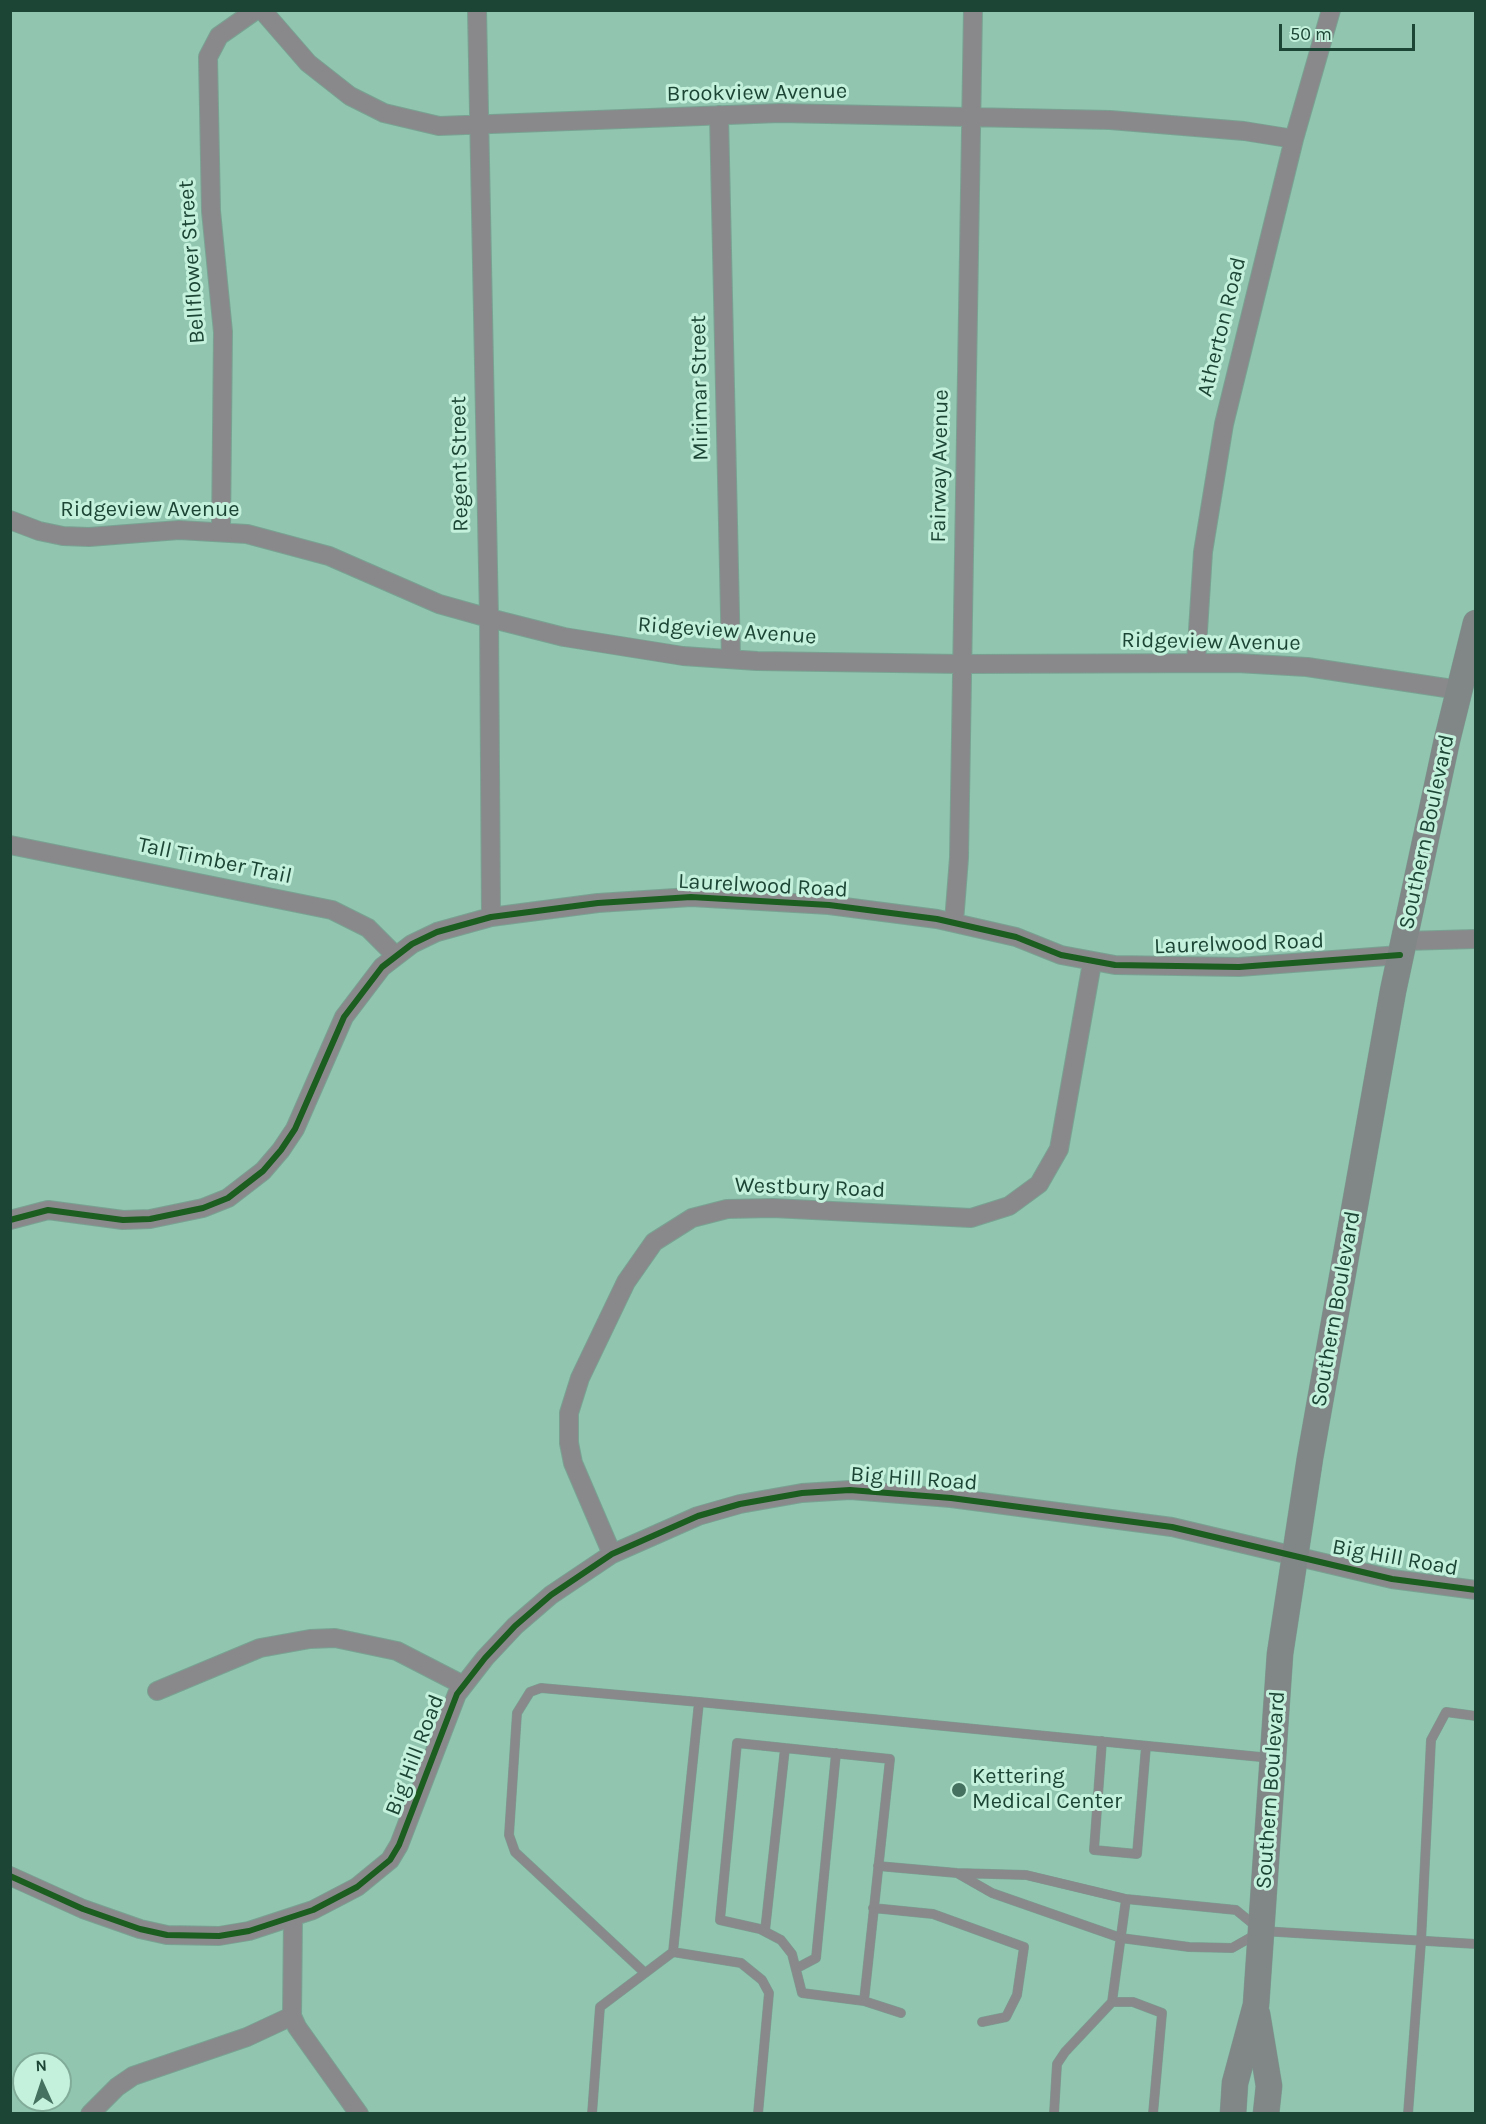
<!DOCTYPE html>
<html>
<head>
<meta charset="utf-8">
<style>
	body { margin:0 }
	#map { position:relative; width:1486px; height:2124px; overflow:hidden; background:#91c5b0; font-family:Karla,sans-serif }
	canvas { display:block }
	.frame { position:absolute; inset:0; border:12px solid #1c4535; pointer-events:none }
	.north { position:absolute; left:12px; top:2052px; width:60px; height:60px; box-sizing:border-box; background:#c4f1dc; border:2px solid #81ac99; border-radius:50%; rotate:357deg; font-size:16px; font-weight:700; line-height:24px; text-align:center; color:#1c4535 }
	.north::after { content:''; display:block; margin:auto; width:21px; height:27px; background:#457260; clip-path:polygon(50% 0,100% 100%,50% 72%,0 100%) }
	.scale { position:absolute; left:1279px; top:24px; width:136px; height:27px; box-sizing:border-box; border:3px solid #1c4535; border-top:0; padding-left:8px; font-size:18px; line-height:21px; white-space:nowrap; color:#1c4535; -webkit-text-stroke:4px #c4f1dc; paint-order:stroke }
</style>
</head>
<body>
<div id="map">
<canvas width="1486" height="2124"></canvas>
<div class="frame"></div>
<div class="north">N</div>
<div class="scale">50 m</div>
</div>
<script>
const context = document.querySelector('canvas').getContext('2d');
context.lineJoin = 'round';
function poly(rows) {
  const path = new Path2D();
  for (const r of rows) {
    path.moveTo(r[0], r[1]);
    for (let i = 2; i < r.length; i += 2) path.lineTo(r[i], r[i + 1]);
  }
  return path;
}
function stroke(path, color, width, dash) {
  context.strokeStyle = color;
  context.lineWidth = width;
  context.lineCap = dash ? 'butt' : 'round';
  context.setLineDash(dash || []);
  context.stroke(path);
}
function write(font, color, halo, rows, align = 'center') {
  context.font = font + ' Karla,sans-serif';
  context.lineWidth = 6;
  context.setLineDash([]);
  context.textBaseline = 'middle';
  context.strokeStyle = halo;
  context.fillStyle = color;
  for (const [text, x, y, turn = 0] of rows) {
    context.save();
    context.translate(x, y);
    context.rotate((+turn || 0) * Math.PI / 180);
    context.textAlign = isNaN(turn) ? turn : align;
    if (halo) context.strokeText(text, 0, 0);
    context.fillText(text, 0, 0);
    context.restore();
  }
}
const lane = poly([
	[1102,1741,1094,1850,1137,1854,1146,1746],
	[737,1743,890,1759,864,2001,802,1993,792,1954,781,1940,760,1929,720,1920,737,1743],
	[878,1866,957,1873,1026,1875,1126,1899,1236,1910,1258,1928],
	[957,1873,992,1893,1121,1938,1189,1947,1232,1948,1262,1931,1476,1944],
	[873,1908,933,1914,1024,1947,1017,1995,1006,2017,982,2022],
	[765,1931,785,1748],
	[797,1968,816,1958,836,1753],
	[645,1973,515,1852,509,1835,517,1713,530,1692,541,1688,699,1702],
	[864,2001,901,2013],
	[1112,2002,1133,2002,1162,2013,1153,2114],
	[592,2114,600,2007,673,1952],
	[758,2114,769,1993,762,1980,741,1963,673,1952,699,1702,1271,1758],
	[1054,2114,1057,2064,1065,2052,1112,2002,1126,1899],
	[1408,2114,1421,1942,1431,1740,1446,1712,1476,1716]
]);
const street = poly([
	[262,10,308,63,350,96,384,113,439,126,780,113,1110,120,1244,131,1294,139],
	[477,10,489,618,491,917],
	[719,115,731,659],
	[10,520,39,531,63,536,89,537,179,530,247,534,329,556,439,604,489,618,564,637,683,656,757,661,961,664,1237,663,1307,667,1459,690],
	[221,531,223,332,211,211,208,57,219,36,256,10],
	[1196,662,1203,552,1224,424,1294,139,1331,10],
	[10,845,332,910,368,928,396,956],
	[954,922,959,858,973,10],
	[1404,941,1476,939],
	[10,1220,48,1210,123,1220,150,1219,203,1208,228,1198,263,1171,281,1150,295,1129,344,1017,382,967,412,944,437,932,491,917,598,903,691,897,829,905,937,919,1016,937,1061,955,1115,965,1239,967,1400,955],
	[612,1554,573,1463,569,1443,569,1413,580,1378,626,1282,654,1242,692,1218,727,1209,773,1208,971,1218,1009,1206,1039,1184,1059,1149,1092,963],
	[157,1691,260,1648,310,1639,335,1638,397,1651,463,1685],
	[10,1876,83,1909,140,1929,167,1935,219,1936,249,1931,313,1910,357,1887,390,1860,399,1845,457,1694,485,1658,515,1626,551,1595,612,1554,698,1516,740,1504,802,1493,850,1490,951,1498,1172,1527,1392,1579,1476,1590],
	[293,1918,292,2016,297,2027,359,2114],
	[90,2114,117,2087,133,2076,247,2037,292,2016]
]);
const secondary = poly([
	[1257,2014,1269,2086,1266,2114],
	[1233,2114,1235,2083,1256,2005,1280,1654,1310,1458,1393,991,1447,740,1476,623]
]);
const cycleway = poly([
	[10,1220,48,1210,123,1220,150,1219,203,1208,228,1198,263,1171,281,1150,295,1129,344,1017,382,967,412,944,437,932,491,917,598,903,691,897,829,905,937,919,1016,937,1061,955,1115,965,1239,967,1400,955],
	[10,1876,83,1909,140,1929,167,1935,219,1936,249,1931,313,1910,357,1887,390,1860,399,1845,457,1694,485,1658,515,1626,551,1595,612,1554,698,1516,740,1504,802,1493,850,1490,951,1498,1172,1527,1392,1579,1476,1590]
]);
const markers = [
	[959,1790,8,"#457260"]
];
const streetNames = [
	["Brookview Avenue",757,93,-1],
	["Bellflower Street",192,262,-94],
	["Atherton Road",1222,327,-76],
	["Mirimar Street",700,388,-91],
	["Regent Street",460,464,-91],
	["Fairway Avenue",940,466,-89],
	["Ridgeview Avenue",150,510],
	["Ridgeview Avenue",727,631,4],
	["Ridgeview Avenue",1211,642,1],
	["Southern Boulevard",1427,832,-78],
	["Tall Timber Trail",215,861,12],
	["Laurelwood Road",763,886,3],
	["Laurelwood Road",1239,944,-2],
	["Westbury Road",810,1188,2],
	["Southern Boulevard",1336,1309,-80],
	["Big Hill Road",914,1479,4],
	["Big Hill Road",1395,1558,10],
	["Big Hill Road",415,1755,-69],
	["Southern Boulevard",1271,1790,-86]
];
const poiNames = [
	["Kettering",972,1777],
	["Medical Center",972,1802]
];
stroke(lane, '#79a292', 10);
stroke(street, '#79a292', 20);
stroke(secondary, '#79a292', 27);
stroke(lane, '#89898b', 9);
stroke(street, '#89898b', 18);
stroke(secondary, '#818687', 26);
stroke(cycleway, '#1b5e20', 6);
for (const [x, y, r, color] of markers) {
  const dot = new Path2D();
  dot.arc(x, y, r, 0, 2 * Math.PI);
  context.fillStyle = color;
  context.fill(dot);
  stroke(dot, '#c4f1dc', 2);
}
write('22px', '#1c4535', '#c4f1dc', streetNames);
write('22px', '#1c4535', '#c4f1dc', poiNames, 'left');
</script>
</body>
</html>
